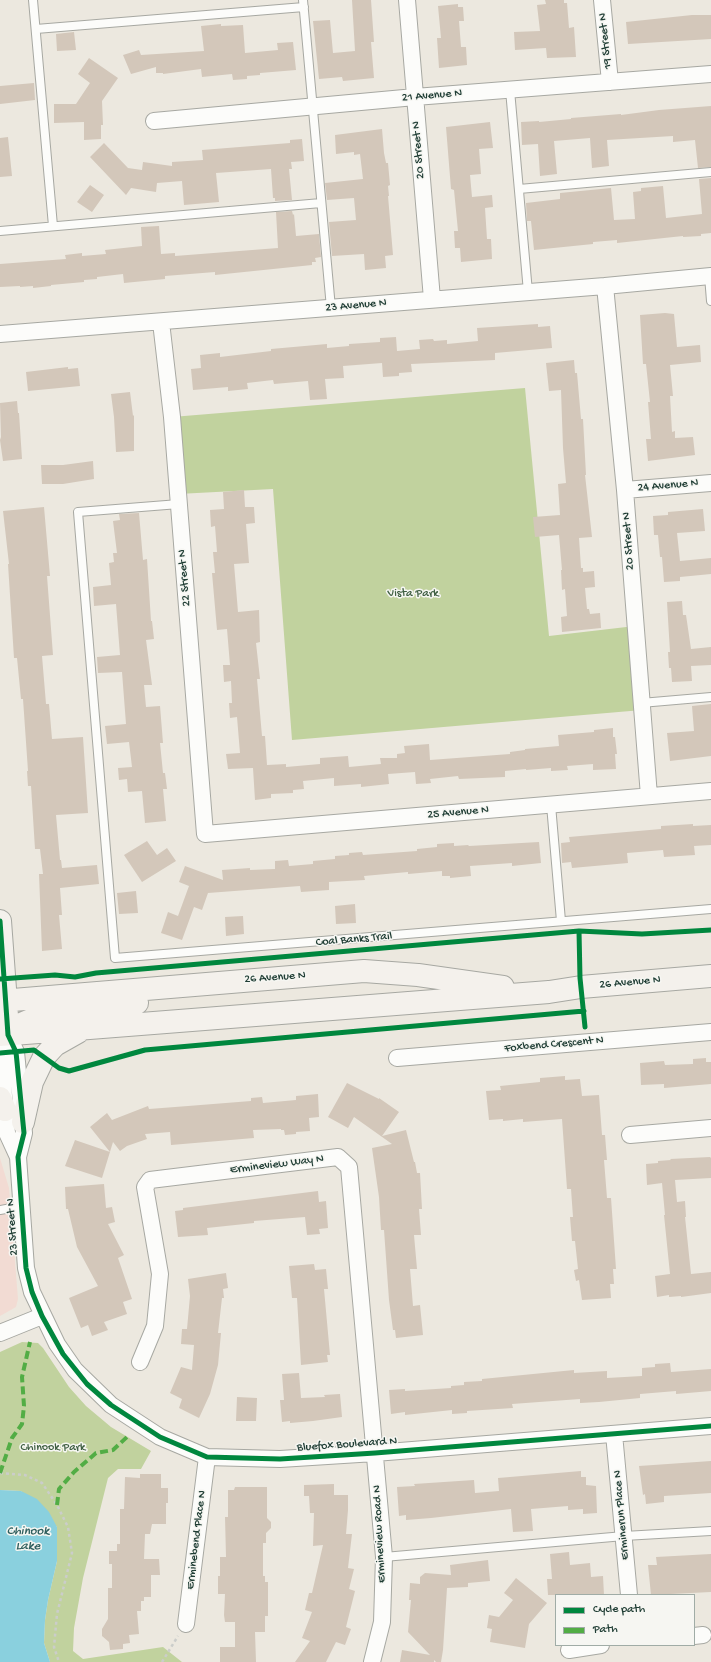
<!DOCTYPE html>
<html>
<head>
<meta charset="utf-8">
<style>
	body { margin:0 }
	#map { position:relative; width:711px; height:1662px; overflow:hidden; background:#ece8df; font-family:"Gochi Hand",sans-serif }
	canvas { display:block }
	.legend { position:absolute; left:555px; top:1594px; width:140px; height:52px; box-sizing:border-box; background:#f6f6f2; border:1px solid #a0aca6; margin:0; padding:5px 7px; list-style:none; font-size:12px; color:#1f3d34 }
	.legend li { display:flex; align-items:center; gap:8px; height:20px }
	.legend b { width:20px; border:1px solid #a0aca6 }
</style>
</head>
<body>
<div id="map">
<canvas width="711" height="1662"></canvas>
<ul class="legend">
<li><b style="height:5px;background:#00873e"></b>Cycle path</li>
<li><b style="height:5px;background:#52ad45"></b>Path</li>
</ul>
</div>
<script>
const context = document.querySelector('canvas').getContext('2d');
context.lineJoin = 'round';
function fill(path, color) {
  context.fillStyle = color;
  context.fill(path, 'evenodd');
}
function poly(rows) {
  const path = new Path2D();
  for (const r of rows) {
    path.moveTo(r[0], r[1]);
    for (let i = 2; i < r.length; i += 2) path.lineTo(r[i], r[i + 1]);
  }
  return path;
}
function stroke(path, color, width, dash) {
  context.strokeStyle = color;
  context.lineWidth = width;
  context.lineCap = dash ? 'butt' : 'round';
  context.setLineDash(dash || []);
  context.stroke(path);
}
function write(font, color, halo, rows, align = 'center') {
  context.font = font + ' "Gochi Hand",sans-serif';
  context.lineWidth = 3;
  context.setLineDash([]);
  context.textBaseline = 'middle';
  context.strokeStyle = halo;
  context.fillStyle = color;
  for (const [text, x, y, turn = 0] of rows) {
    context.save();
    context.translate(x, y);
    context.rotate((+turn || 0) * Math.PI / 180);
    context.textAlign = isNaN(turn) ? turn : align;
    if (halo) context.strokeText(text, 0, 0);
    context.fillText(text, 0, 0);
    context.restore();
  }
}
const built = poly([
	[0,1158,9,1188,18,1299,16,1307,0,1316]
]);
const green = poly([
	[525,388,549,636,635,626,642,710,292,740,273,489,178,494,172,417],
	[22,1342,38,1343,43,1348,69,1387,86,1406,111,1427,151,1451,141,1469,118,1469,108,1478,83,1578,74,1628,73,1651,83,1659,163,1647,182,1662,50,1662,44,1643,45,1620,48,1600,57,1561,57,1527,21,1491,0,1490,0,1352]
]);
const water = poly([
	[0,1490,21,1491,37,1499,49,1512,57,1527,57,1561,48,1600,45,1620,44,1643,50,1662,0,1662]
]);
const building = poly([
	[352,0,371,0,374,42,371,42,374,78,343,81,342,77,319,79,313,21,330,20,333,53,355,51],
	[545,0,564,0,564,3,567,3,569,28,574,27,576,57,547,58,546,48,515,50,514,32,540,31,537,5,546,4],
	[458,4,458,7,463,7,464,21,459,21,461,47,466,47,467,65,439,68,437,38,441,38,438,6],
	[692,15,711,15,711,39,628,44,626,22],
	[221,24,221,26,243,25,245,53,278,50,277,43,293,42,296,70,260,73,260,75,247,76,247,79,233,80,232,74,202,77,201,69,163,74,163,73,156,73,156,67,131,74,123,55,139,50,141,55,204,51,201,26],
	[74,32,76,50,57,51,56,34],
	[89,58,118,78,102,101,103,125,101,125,101,139,84,140,84,122,54,123,54,104,76,104,90,83,78,74],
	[34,83,35,100,0,104,0,86],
	[711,106,711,167,698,168,695,140,673,142,673,136,607,140,609,166,592,168,590,138,554,141,557,174,540,176,538,144,522,145,521,122,539,121,539,122,571,119,571,118,621,114,621,115,659,110],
	[490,122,493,148,479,149,481,174,470,175,472,197,492,195,493,207,485,208,487,239,491,239,492,259,461,262,460,248,455,248,454,231,458,231,454,190,451,189,446,127],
	[382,129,384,153,386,163,388,163,390,185,388,186,389,196,388,196,393,255,385,256,386,268,365,270,364,254,332,256,329,222,356,220,354,198,327,200,325,183,363,179,360,154,354,155,354,152,336,154,335,135],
	[8,137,12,176,0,177,0,138],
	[302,139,304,161,291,162,292,169,289,169,292,200,275,201,275,198,273,198,271,169,216,173,219,202,184,205,182,181,157,183,156,192,131,188,126,195,90,157,104,143,128,168,142,170,143,162,172,166,172,162,203,160,202,150,290,143,290,140],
	[711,178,711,233,701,234,701,236,683,237,683,236,617,243,617,240,593,242,593,244,534,250,531,221,527,221,526,203,560,199,560,193,611,188,614,220,635,219,633,192,641,191,641,188,663,186,666,218,702,214,699,179],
	[90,185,104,195,92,212,77,202],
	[292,211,293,215,294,214,296,236,319,234,321,257,315,258,316,262,312,262,312,265,215,275,215,272,165,276,165,279,124,283,123,274,97,277,97,279,84,280,84,282,51,285,51,286,33,288,33,286,20,287,20,286,0,287,0,264,66,259,65,255,82,253,82,256,106,254,105,250,142,246,141,227,159,226,161,254,175,253,175,256,278,248,276,212],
	[665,313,674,314,677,347,700,345,701,362,670,365,673,396,670,396,672,432,675,431,675,438,693,437,695,455,648,461,646,439,651,439,648,402,650,402,646,364,643,364,640,315],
	[538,324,538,327,550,326,552,348,495,353,495,360,411,364,412,372,399,373,399,376,383,377,382,363,343,366,344,378,325,379,327,399,310,400,308,381,274,384,273,380,247,383,248,389,228,391,228,387,193,390,191,369,201,368,200,355,220,353,220,357,271,351,271,349,327,344,327,348,349,346,349,344,380,342,380,338,396,337,397,351,420,349,419,340,433,339,434,341,447,340,447,344,478,341,477,328],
	[574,360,575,373,577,373,581,419,583,419,586,475,585,475,592,537,579,538,581,568,583,568,583,572,594,571,595,587,585,588,587,609,589,609,590,614,600,613,601,628,562,632,561,617,567,616,565,589,562,590,561,570,562,570,559,535,535,537,533,517,560,515,558,484,566,483,563,448,561,390,549,391,546,363],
	[68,367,68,369,78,368,80,386,28,391,26,372],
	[130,392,133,416,134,415,134,451,116,452,114,417,111,394],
	[17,401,18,413,19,413,22,459,3,461,0,440,1,437,0,403],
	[93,461,94,479,63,484,42,484,41,465,63,465],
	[244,490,245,507,254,507,255,523,246,524,249,563,234,564,238,612,259,610,260,642,256,643,260,679,257,679,262,736,265,736,267,765,286,764,286,767,320,764,320,758,348,756,349,767,381,764,380,758,397,758,397,754,405,753,404,746,429,744,430,760,510,754,510,752,525,750,525,749,559,746,558,735,594,732,594,730,613,728,613,737,615,737,617,754,615,754,616,769,593,770,593,764,567,766,568,770,551,771,551,768,526,770,526,769,505,771,505,777,459,779,458,776,430,779,431,783,416,784,415,772,388,774,389,784,361,787,361,784,334,786,334,778,303,781,304,789,293,790,293,793,271,794,271,798,255,800,253,768,228,769,226,754,240,753,237,717,230,718,229,703,232,703,231,681,224,682,223,665,230,665,227,629,217,630,212,573,215,573,213,552,217,552,215,526,211,527,210,510,224,509,223,492],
	[44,507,50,576,47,576,53,655,42,656,46,704,49,704,52,739,83,737,88,813,56,815,60,860,61,860,62,868,97,865,99,884,60,888,62,915,59,915,62,949,42,951,39,874,43,874,40,849,35,849,31,786,28,786,27,771,28,771,23,699,21,699,17,658,14,658,8,564,9,564,3,511],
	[703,509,705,531,677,533,680,561,711,558,711,574,680,577,680,581,664,582,662,557,660,557,658,535,654,535,653,516,668,515,668,512],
	[139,513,143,560,147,559,151,621,152,621,154,639,146,640,152,685,144,685,146,707,160,706,163,743,160,743,163,773,165,773,167,789,163,789,166,821,145,823,142,791,128,792,127,779,119,780,118,768,132,767,129,742,107,744,105,726,126,724,122,672,98,673,97,657,120,655,116,604,94,606,93,587,111,585,109,563,114,562,113,553,117,553,113,521,120,520,119,514],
	[682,601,683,615,686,615,691,649,711,647,711,665,691,666,692,681,672,682,671,668,669,668,668,652,670,652,667,602],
	[711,704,711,756,670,761,667,733,694,731,692,706],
	[693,824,693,826,711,825,711,845,694,846,695,855,664,857,663,850,627,853,628,863,572,868,571,862,562,863,561,843,570,842,569,837,661,829,661,826],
	[147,841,157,855,167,848,176,861,142,882,124,855],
	[539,842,541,863,512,866,512,863,470,866,471,876,450,878,450,876,442,876,442,871,408,874,408,872,364,876,365,880,329,882,329,890,301,892,300,886,208,893,202,910,194,907,182,940,161,933,168,912,178,916,189,886,179,882,185,866,223,880,222,870,250,868,250,870,275,869,275,861,288,860,289,866,313,864,313,861,335,859,335,856,349,855,349,853,362,852,363,855,417,851,417,849,437,847,437,844,454,843,454,846,468,845,469,846],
	[136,891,138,913,119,914,117,893],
	[355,904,356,923,336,924,335,906],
	[243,916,244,934,226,936,225,917],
	[706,1058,706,1062,711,1062,711,1084,664,1088,664,1084,641,1085,640,1063,664,1061,665,1065,693,1064,693,1059],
	[565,1076,565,1080,580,1079,582,1096,599,1095,602,1135,605,1135,607,1160,604,1160,607,1198,611,1198,616,1269,613,1269,614,1284,610,1284,611,1298,582,1300,579,1280,576,1281,574,1270,578,1269,575,1241,572,1241,570,1217,573,1217,571,1189,567,1189,562,1119,523,1122,523,1119,503,1121,503,1119,489,1120,486,1091,501,1090,500,1086,540,1082,540,1078],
	[347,1083,379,1099,379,1098,399,1112,382,1136,406,1130,414,1162,415,1162,417,1173,420,1173,422,1209,419,1209,421,1235,414,1235,417,1269,410,1269,413,1306,420,1305,423,1335,396,1338,395,1330,393,1330,389,1300,384,1230,381,1230,379,1197,372,1148,392,1144,354,1117,348,1128,328,1117],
	[318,1094,319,1117,309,1118,310,1131,296,1132,296,1134,285,1135,284,1130,281,1130,281,1129,253,1130,254,1138,171,1145,170,1132,145,1134,147,1139,127,1146,120,1151,113,1142,102,1178,65,1166,75,1140,110,1152,90,1127,107,1113,112,1120,148,1106,149,1109,188,1106,251,1101,251,1098,262,1097,263,1103,296,1100,296,1096],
	[710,1157,711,1158,711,1178,675,1180,677,1202,685,1201,686,1217,685,1217,691,1274,711,1272,711,1293,681,1297,681,1296,669,1297,669,1295,657,1297,655,1276,670,1274,664,1215,665,1215,662,1183,647,1185,646,1164,658,1163,658,1161,671,1160,670,1159],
	[104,1184,106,1208,112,1207,115,1222,108,1224,124,1255,118,1258,132,1299,123,1302,127,1314,104,1322,108,1330,92,1336,88,1325,81,1328,69,1298,98,1286,77,1247,68,1209,66,1209,65,1187],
	[318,1191,319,1202,326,1201,328,1228,319,1229,320,1234,307,1235,305,1217,254,1221,254,1223,207,1228,208,1235,178,1237,175,1211,183,1210,183,1208],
	[314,1264,315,1270,326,1269,328,1289,324,1289,330,1355,327,1355,328,1362,301,1365,297,1298,292,1298,289,1266],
	[226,1273,228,1288,223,1289,224,1298,222,1298,218,1333,221,1333,218,1365,210,1394,199,1418,179,1408,182,1399,170,1393,181,1367,192,1370,194,1345,181,1344,182,1329,187,1329,190,1296,188,1279],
	[670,1363,671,1372,711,1369,711,1391,676,1394,676,1391,640,1394,640,1398,599,1402,580,1403,580,1399,512,1404,513,1408,467,1411,467,1413,452,1414,452,1410,405,1415,405,1412,391,1414,389,1390,405,1389,405,1391,451,1388,451,1386,464,1385,464,1382,482,1381,482,1379,574,1370,574,1373,607,1371,607,1378,642,1376,642,1368,655,1367,655,1364],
	[299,1373,301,1398,325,1397,324,1395,340,1394,342,1417,313,1421,290,1423,290,1421,282,1422,280,1400,284,1400,282,1374],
	[237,1397,257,1398,256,1421,236,1421],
	[711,1461,711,1493,664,1496,664,1502,646,1504,645,1494,643,1495,639,1466],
	[581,1471,581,1477,586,1477,586,1485,596,1486,597,1513,583,1514,583,1509,568,1510,568,1506,531,1509,533,1531,513,1532,511,1509,431,1518,406,1520,406,1515,399,1516,397,1487,415,1486,414,1484,474,1480,475,1493,499,1491,498,1478],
	[140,1474,161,1474,161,1488,168,1488,168,1503,166,1503,166,1524,152,1524,150,1534,145,1534,144,1559,159,1559,160,1575,151,1575,151,1597,144,1597,144,1601,141,1601,141,1611,137,1611,139,1634,129,1635,130,1643,123,1644,123,1649,110,1650,109,1642,102,1636,102,1629,108,1619,108,1588,112,1588,112,1564,109,1564,109,1551,117,1551,117,1544,120,1544,120,1509,124,1509,125,1477,140,1478],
	[334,1484,334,1495,348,1495,348,1510,346,1534,352,1534,348,1568,354,1569,349,1589,355,1591,346,1627,351,1629,345,1645,336,1642,326,1662,295,1662,310,1641,302,1638,312,1612,305,1610,309,1593,312,1593,323,1545,313,1546,314,1513,310,1513,309,1496,304,1496,304,1485],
	[235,1487,267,1487,267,1518,271,1522,271,1528,266,1533,266,1543,263,1543,263,1576,265,1576,265,1582,268,1582,268,1616,265,1616,265,1632,255,1632,256,1662,220,1662,220,1647,235,1647,235,1622,225,1622,224,1615,225,1594,218,1594,218,1576,220,1576,220,1557,226,1557,225,1517,228,1517,228,1490,234,1490],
	[569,1552,570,1565,590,1563,591,1577,603,1576,604,1595,548,1595,547,1579,552,1579,550,1554],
	[711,1554,711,1592,651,1595,648,1565,657,1565,656,1557],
	[488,1560,490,1581,468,1583,468,1587,447,1588,443,1650,441,1662,436,1662,434,1660,434,1662,400,1662,402,1650,430,1655,408,1632,411,1600,409,1600,410,1583,420,1584,420,1577,425,1573,451,1575,450,1565],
	[516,1578,547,1603,529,1624,525,1648,490,1642,492,1629,487,1628,489,1615,499,1617,513,1600,504,1593]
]);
const path = poly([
	[0,1473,25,1475,42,1483,57,1505,68,1527,72,1553,57,1614,54,1647,59,1662],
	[162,1662,178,1636]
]);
const lane = poly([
	[33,0,53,226],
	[303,0,331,308],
	[36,29,304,7],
	[510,90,528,292],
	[519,189,711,172],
	[0,231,321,203],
	[709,276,711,301],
	[179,504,78,512,115,958,711,909],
	[641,703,711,697],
	[551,805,561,921],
	[0,1210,22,1206],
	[384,1557,624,1536,711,1531]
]);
const street = poly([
	[407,0,432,299],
	[602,0,610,82],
	[154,121,415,97,711,74],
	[605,286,625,490,649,796],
	[161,322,172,417,205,834,711,791],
	[0,334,605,286,711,276],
	[625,490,711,483],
	[8,1035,16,1052,24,1133,18,1157,26,1268,32,1292,57,1344,75,1370,111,1405,160,1437,207,1457,280,1459,375,1453,711,1426],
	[8,1035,1,1053,5,1110,7,1133,18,1157],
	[397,1058,711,1032],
	[630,1135,711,1128],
	[0,1333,42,1316],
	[140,1362,155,1326,160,1274,145,1187,150,1180,338,1157,349,1167,384,1557,382,1622,372,1662],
	[614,1434,629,1595],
	[186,1624,207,1457],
	[694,1636,703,1635],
	[569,1650,601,1645]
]);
const secondary = poly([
	[0,921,7,1016],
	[0,1001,364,971,418,975,503,987],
	[11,1032,21,1024,42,1015,137,1003],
	[0,1035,549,992,581,987,711,976],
	[0,1098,5,1110],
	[23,1122,32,1082,44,1057,55,1045,78,1032]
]);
const quiet = poly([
	[0,1473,12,1438,22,1424,24,1406,22,1377,30,1342],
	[57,1505,59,1489,74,1472,96,1453,113,1450,127,1437]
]);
const cycleway = poly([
	[0,921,8,1035,16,1052,24,1133,18,1157,26,1268,32,1292,42,1316,63,1354,87,1384,111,1405,160,1437,207,1457,280,1459,375,1453,711,1426],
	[579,931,580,978,585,1027],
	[0,979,55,975,75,977,96,973,579,931,642,934,711,930],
	[0,1053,34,1050,59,1068,69,1071,145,1050,584,1011]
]);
const streetNames = [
	["19 Street N",606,41,-96],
	["21 Avenue N",432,96,-5],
	["20 Street N",419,150,-95],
	["23 Avenue N",356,306,-5],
	["24 Avenue N",668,486,-5],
	["20 Street N",629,541,-94],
	["22 Street N",185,578,-95],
	["25 Avenue N",458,813,-5],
	["Coal Banks Trail",354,940,-5],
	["26 Avenue N",275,978,-4],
	["26 Avenue N",630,983,-5],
	["Foxbend Crescent N",554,1045,-5],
	["Ermineview Way N",277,1165,-7],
	["23 Street N",13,1227,-94],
	["Bluefox Boulevard N",347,1445,-4],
	["Erminerun Place N",622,1515,-95],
	["Ermineview Road N",380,1534,-93],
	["Erminebend Place N",197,1540,-83]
];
const parkNames = [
	["Vista Park",413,594],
	["Chinook Park",53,1448]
];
const waterNames = [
	["Chinook",28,1532],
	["Lake",28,1547]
];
fill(built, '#f2dbd3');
fill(green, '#c1d29e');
fill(water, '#8ad0de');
fill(building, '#d3c7ba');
stroke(lane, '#a7a8a2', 10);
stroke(street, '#a7a8a2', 18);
stroke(secondary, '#a7a8a2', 24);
stroke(path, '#cbcdca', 2.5, [3, 3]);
stroke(lane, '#fcfcfa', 8);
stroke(street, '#fcfcfa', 16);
stroke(secondary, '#f4f1ec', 22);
stroke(quiet, '#52ad45', 4, [8, 4]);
stroke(cycleway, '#00873e', 5);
write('12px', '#1f3d34', '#f6f6f2', streetNames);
write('12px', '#3e5e41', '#f6f6f2', parkNames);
write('italic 13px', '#2f5f5e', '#f6f6f2', waterNames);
</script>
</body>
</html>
